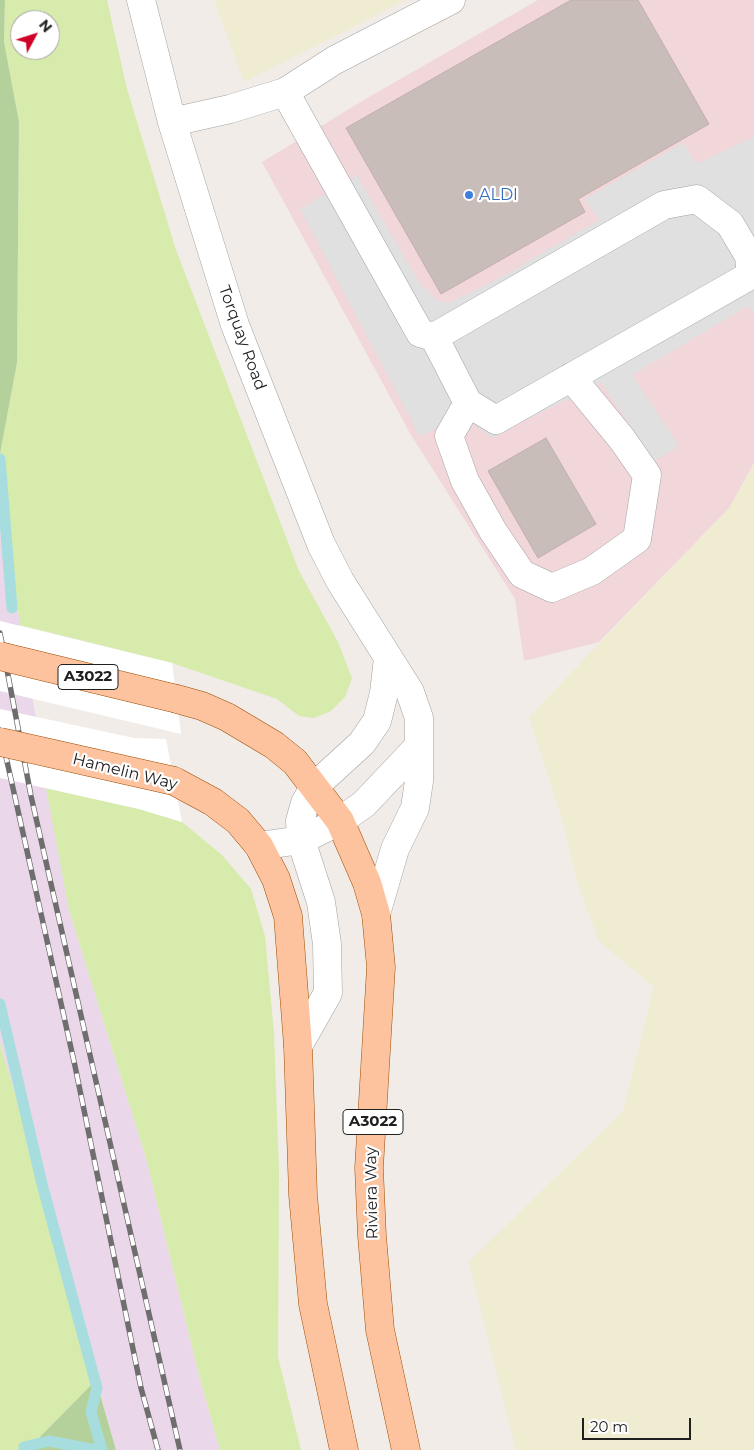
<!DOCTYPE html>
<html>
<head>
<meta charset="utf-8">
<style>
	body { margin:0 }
	#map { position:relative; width:754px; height:1450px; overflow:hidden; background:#f1ece7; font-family:Montserrat,sans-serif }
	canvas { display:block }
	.north { position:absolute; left:10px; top:10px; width:50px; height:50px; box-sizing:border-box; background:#fff; border:1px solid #a6a6a6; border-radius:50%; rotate:50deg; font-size:14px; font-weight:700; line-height:20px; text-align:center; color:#202020 }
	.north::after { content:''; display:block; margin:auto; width:18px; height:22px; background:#d00027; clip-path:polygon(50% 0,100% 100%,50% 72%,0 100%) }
	.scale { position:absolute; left:582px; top:1418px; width:109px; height:22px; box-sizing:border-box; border:2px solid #202020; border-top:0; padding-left:6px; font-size:15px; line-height:18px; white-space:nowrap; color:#202020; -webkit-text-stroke:4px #fff; paint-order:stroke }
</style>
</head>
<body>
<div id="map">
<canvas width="754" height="1450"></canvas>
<div class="north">N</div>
<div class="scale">20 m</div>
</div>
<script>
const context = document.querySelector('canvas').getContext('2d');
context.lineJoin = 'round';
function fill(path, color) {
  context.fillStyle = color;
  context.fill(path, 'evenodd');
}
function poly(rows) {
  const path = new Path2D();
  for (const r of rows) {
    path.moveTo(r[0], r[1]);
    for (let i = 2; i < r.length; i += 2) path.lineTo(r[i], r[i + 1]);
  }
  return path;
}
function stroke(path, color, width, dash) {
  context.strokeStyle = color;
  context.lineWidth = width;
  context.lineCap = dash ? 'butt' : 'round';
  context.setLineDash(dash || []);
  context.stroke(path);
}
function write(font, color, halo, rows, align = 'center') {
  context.font = font + ' Montserrat,sans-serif';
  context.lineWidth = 4.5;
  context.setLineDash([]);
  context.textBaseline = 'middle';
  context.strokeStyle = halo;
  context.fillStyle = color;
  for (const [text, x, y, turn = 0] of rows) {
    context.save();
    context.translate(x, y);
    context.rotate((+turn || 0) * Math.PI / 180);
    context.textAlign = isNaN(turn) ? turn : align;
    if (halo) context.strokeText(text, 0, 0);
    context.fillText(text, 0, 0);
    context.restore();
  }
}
const commercial = poly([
	[538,0,754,0,754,463,730,507,599,642,524,661,515,599,411,435,262,162,369,97]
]);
const industrial = poly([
	[0,475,20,625,69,910,146,1158,199,1375,220,1450,116,1450,42,1184,0,1043]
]);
const farmland = poly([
	[214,0,406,0,244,82],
	[754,463,754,1450,516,1450,469,1262,623,1111,654,987,599,941,577,882,564,825,529,717,730,507]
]);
const grass = poly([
	[5,0,107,0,127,89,176,250,299,571,338,642,352,678,345,697,331,711,314,718,299,716,277,699,172,663,20,625,0,475,0,454,17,363,19,122,4,42],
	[20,20,50,20,50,50,20,50],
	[46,788,139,809,182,822,222,855,251,889,265,936,274,1033,279,1172,278,1357,301,1450,220,1450,199,1375,146,1158,69,910],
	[0,1043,42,1184,96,1380,27,1450,0,1450]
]);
const forest = poly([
	[0,0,5,0,4,42,19,122,17,363,0,454],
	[96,1380,116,1450,27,1450]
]);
const parking = poly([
	[754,137,754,314,748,306,632,375,679,446,654,461,601,382,492,438,461,415,420,437,300,209,357,175,420,284,439,302,451,302,494,281,599,220,585,199,683,143,697,164]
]);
const pier = poly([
	[0,621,172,663,181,734,0,691],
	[0,709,134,738,166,739,182,822,139,809,0,778]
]);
const stream = poly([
	[0,459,12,608],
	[0,1004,42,1184,97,1388,91,1412,102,1450],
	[24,1450,24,1447,49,1441,96,1450]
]);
const building = poly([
	[571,0,638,0,709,124,578,199,585,212,441,294,346,128,571,0],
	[546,438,596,524,538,558,488,471,546,438]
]);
const minor = poly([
	[141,0,172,122,235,325,321,544,340,581,410,692,419,718,419,781,415,808,395,849,376,914],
	[285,92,335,60,451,0],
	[172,122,230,109,285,92,420,333,434,337,664,205,697,199,730,224,749,256,751,275,496,420,468,403,434,337],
	[468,403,449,436,465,481,493,531,522,574,552,588,592,571,637,539,647,475,622,439,571,377],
	[259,846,301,840,340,821,364,804,418,747],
	[298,1046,328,993,327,944,321,902,301,840,300,821,305,803,315,786,362,743,377,721,384,693,388,658]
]);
const major = poly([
	[177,699,202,706,227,717,274,745,295,762,340,821,367,883,376,914,381,967,369,1168,372,1236,380,1330,406,1450],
	[174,781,213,802,238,821,259,846,276,879,288,916,298,1046,303,1195,313,1304,344,1450]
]);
const rail = poly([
	[0,633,31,796,180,1450],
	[0,730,75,1066,141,1388,158,1450]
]);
const majorBridge = poly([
	[0,656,177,699],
	[0,742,174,781]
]);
const markers = [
	[469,195,5,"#3f7fe0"]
];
const shields = [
	[88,677,60],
	[373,1122,60]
];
const shieldNames = [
	["A3022",88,677],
	["A3022",373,1122]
];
const shopNames = [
	["ALDI",479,195]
];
const streetNames = [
	["Torquay Road",242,338,70],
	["Hamelin Way",125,772,14],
	["Riviera Way",372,1193,-91]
];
fill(commercial, '#f1d6da');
fill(industrial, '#ead8ea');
fill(farmland, '#efecd2');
fill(grass, '#d7ebac');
fill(forest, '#b5d19b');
fill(parking, '#e0e0e0');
fill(pier, '#fff');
stroke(stream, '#a7dddf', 11);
fill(building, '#c9bdba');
stroke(building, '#c3afa9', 1);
stroke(minor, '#a1a1a1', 29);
stroke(major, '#9c4c00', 29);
stroke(minor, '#fff', 28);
stroke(major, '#fdc39f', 28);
stroke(rail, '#6e6e6e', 5.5);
stroke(rail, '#fff', 4, [11]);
stroke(majorBridge, '#9c4c00', 29, []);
stroke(majorBridge, '#fdc39f', 28);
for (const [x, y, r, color] of markers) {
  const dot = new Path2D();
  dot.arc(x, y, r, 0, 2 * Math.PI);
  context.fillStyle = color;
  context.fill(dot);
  stroke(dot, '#fff', 2);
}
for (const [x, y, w] of shields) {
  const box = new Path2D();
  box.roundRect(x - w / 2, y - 12.5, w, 25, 4);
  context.fillStyle = '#fff';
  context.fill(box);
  stroke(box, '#202020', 1);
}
write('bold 15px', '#202020', null, shieldNames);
write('16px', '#366cbe', '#fff', shopNames, 'left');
write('16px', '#202020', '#fff', streetNames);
</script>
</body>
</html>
